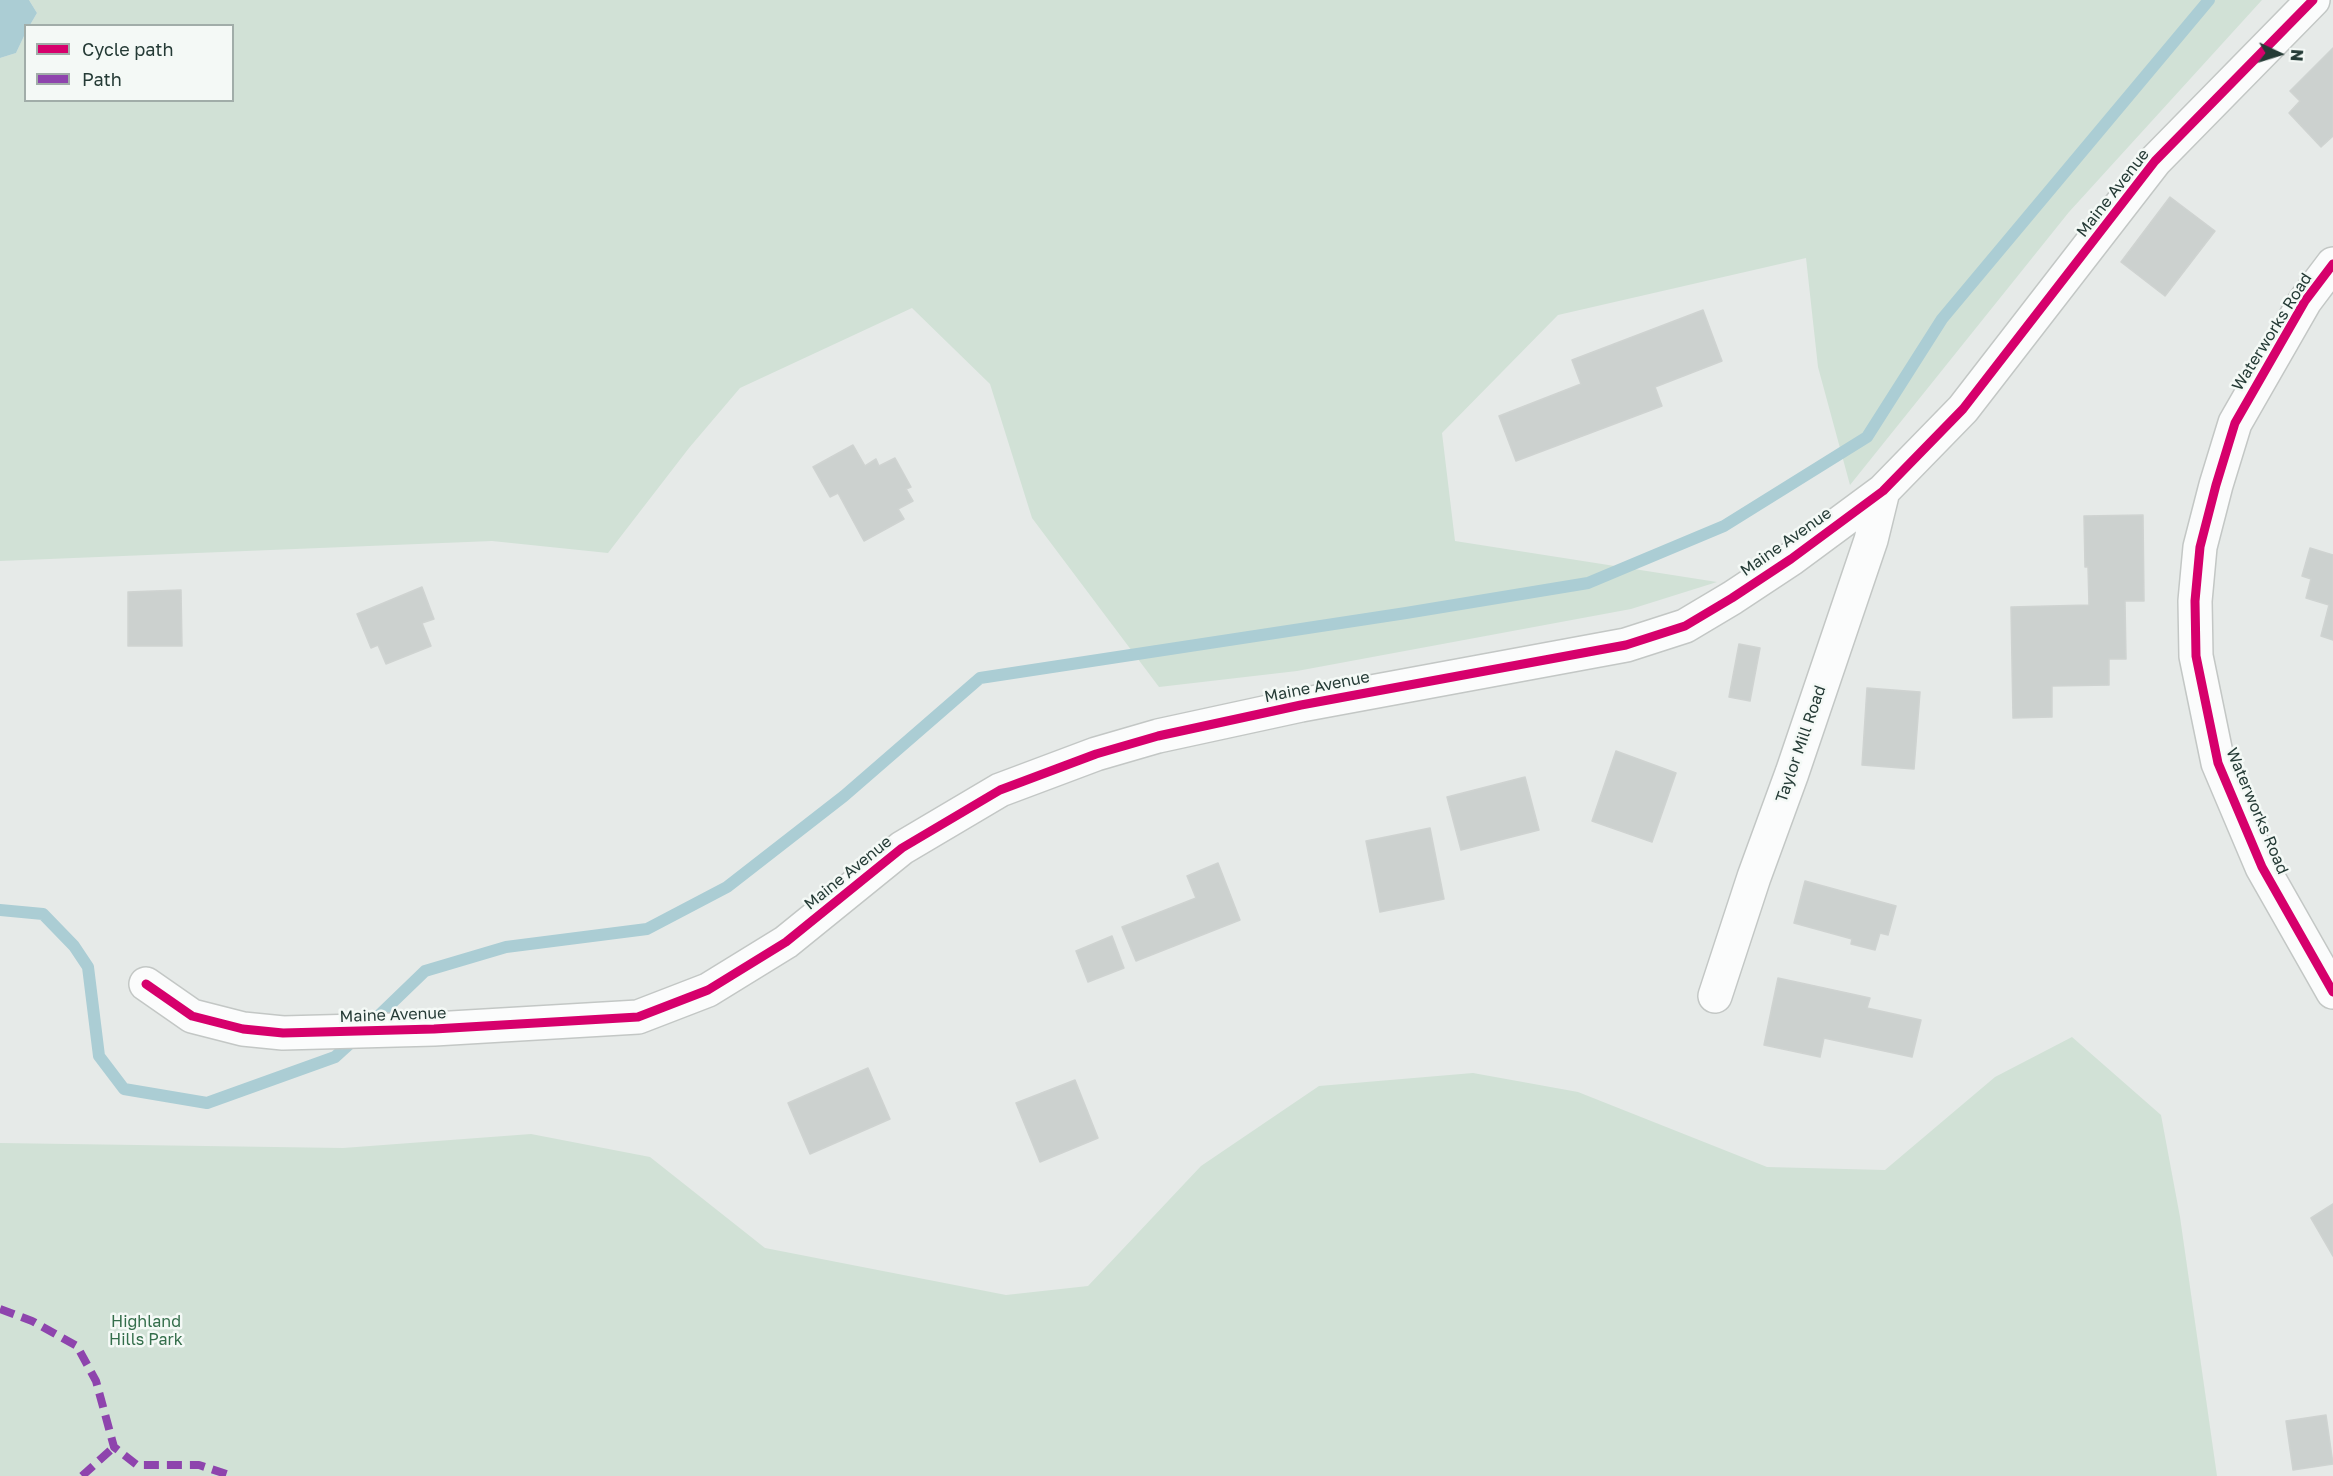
<!DOCTYPE html>
<html>
<head>
<meta charset="utf-8">
<style>
	body { margin:0 }
	#map { position:relative; width:2333px; height:1476px; overflow:hidden; background:#e6eae8; font-family:"Golos Text",sans-serif }
	canvas { display:block }
	.legend { position:absolute; left:24px; top:24px; width:210px; height:78px; box-sizing:border-box; background:#f4f9f6; border:2px solid #a1ada9; margin:0; padding:8px 10px; list-style:none; font-size:18px; color:#253b36 }
	.legend li { display:flex; align-items:center; gap:12px; height:30px }
	.legend b { width:30px; border:2px solid #a1ada9 }
	.north { position:absolute; left:2249px; top:24px; width:60px; height:60px; -webkit-text-stroke:4px #f4f9f6; paint-order:stroke; rotate:94deg; font-size:16px; font-weight:700; line-height:24px; text-align:center; color:#253b36 }
	.north::after { content:''; display:block; margin:auto; width:21px; height:27px; background:#253b36; clip-path:polygon(50% 0,100% 100%,50% 72%,0 100%) }
</style>
</head>
<body>
<div id="map">
<canvas width="2333" height="1476"></canvas>
<ul class="legend">
<li><b style="height:8px;background:#d6006c"></b>Cycle path</li>
<li><b style="height:8px;background:#8e44ad"></b>Path</li>
</ul>
<div class="north">N</div>
</div>
<script>
const context = document.querySelector('canvas').getContext('2d');
context.lineJoin = 'round';
function fill(path, color) {
  context.fillStyle = color;
  context.fill(path, 'evenodd');
}
function poly(rows) {
  const path = new Path2D();
  for (const r of rows) {
    path.moveTo(r[0], r[1]);
    for (let i = 2; i < r.length; i += 2) path.lineTo(r[i], r[i + 1]);
  }
  return path;
}
function stroke(path, color, width, dash) {
  context.strokeStyle = color;
  context.lineWidth = width;
  context.lineCap = dash ? 'butt' : 'round';
  context.setLineDash(dash || []);
  context.stroke(path);
}
function write(font, color, halo, rows, align = 'center') {
  context.font = font + ' "Golos Text",sans-serif';
  context.lineWidth = 5;
  context.setLineDash([]);
  context.textBaseline = 'middle';
  context.strokeStyle = halo;
  context.fillStyle = color;
  for (const [text, x, y, turn = 0] of rows) {
    context.save();
    context.translate(x, y);
    context.rotate((+turn || 0) * Math.PI / 180);
    context.textAlign = isNaN(turn) ? turn : align;
    if (halo) context.strokeText(text, 0, 0);
    context.fillText(text, 0, 0);
    context.restore();
  }
}
const green = poly([
	[29,0,2262,0,2069,212,1850,485,1818,367,1806,258,1558,315,1442,433,1455,541,1717,582,1631,609,1297,671,1159,687,1032,518,990,384,912,308,740,388,689,448,608,553,492,541,0,561,0,58,16,53,25,34,26,100,232,100,232,26,30,25,37,13],
	[2072,1037,2161,1115,2180,1217,2217,1476,0,1476,0,1143,343,1148,531,1134,650,1157,765,1248,1006,1295,1088,1286,1201,1166,1319,1086,1473,1073,1578,1092,1767,1167,1885,1170,1995,1077]
]);
const water = poly([
	[0,0,29,0,37,13,30,25,26,26,25,34,16,53,0,58]
]);
const stream = poly([
	[0,910,43,914,74,946,88,967,99,1056,124,1089,207,1103,335,1057,357,1037],
	[369,1025,425,971,506,947,647,929,727,887,844,796,980,678,1406,613,1588,583,1724,526,1867,437,1942,319,2209,0]
]);
const building = poly([
	[2333,48,2333,136,2321,147,2289,113,2300,101,2290,91,2333,48],
	[2170,197,2215,231,2165,296,2121,262,2170,197],
	[1703,310,1722,361,1655,387,1662,406,1516,461,1499,416,1581,384,1572,360,1703,310],
	[853,445,865,466,876,459,879,466,895,458,911,487,906,489,913,501,898,509,904,519,864,541,838,493,830,497,813,467,853,445],
	[2143,515,2144,601,2125,601,2126,659,2109,659,2109,685,2052,686,2052,717,2013,718,2011,607,2089,605,2088,567,2085,567,2084,516,2143,515],
	[2310,548,2333,555,2333,640,2321,636,2329,605,2306,598,2311,579,2302,576,2310,548],
	[422,587,434,619,422,623,431,646,386,664,378,645,371,648,357,614,422,587],
	[181,590,182,646,128,646,128,592,181,590],
	[1739,644,1760,648,1750,701,1729,697,1739,644],
	[1867,688,1920,692,1914,769,1862,765,1867,688],
	[1616,751,1676,773,1652,842,1592,821,1616,751],
	[1525,777,1539,830,1461,850,1447,797,1525,777],
	[1430,828,1444,899,1380,912,1366,841,1430,828],
	[1218,863,1240,920,1136,961,1122,927,1196,898,1187,876,1218,863],
	[1805,881,1896,906,1888,935,1880,933,1875,950,1851,944,1852,939,1794,923,1805,881],
	[1112,936,1124,968,1088,982,1076,951,1112,936],
	[1778,978,1870,998,1867,1008,1921,1020,1912,1057,1824,1038,1820,1057,1764,1045,1778,978],
	[868,1068,890,1119,810,1154,788,1103,868,1068],
	[1075,1080,1098,1138,1040,1162,1016,1103,1075,1080],
	[2333,1204,2333,1256,2311,1218,2333,1204],
	[2326,1415,2333,1464,2293,1470,2286,1421,2326,1415]
]);
const street = poly([
	[2333,264,2305,301,2235,423,2216,485,2200,547,2195,601,2196,656,2218,763,2262,867,2333,992],
	[146,984,192,1016,243,1029,283,1033,434,1029,638,1017,708,990,786,942,902,848,1000,790,1096,754,1158,736,1301,705,1626,645,1685,626,1732,598,1791,559,1883,491,1963,409,2155,161,2313,0],
	[1715,996,1754,877,1792,773,1871,540,1883,491]
]);
const quiet = poly([
	[0,1309,32,1321,77,1346,96,1381,114,1447,137,1465,199,1465,232,1476],
	[82,1476,114,1447]
]);
const cycleway = poly([
	[2333,264,2305,301,2235,423,2216,485,2200,547,2195,601,2196,656,2218,763,2262,867,2333,992],
	[146,984,192,1016,243,1029,283,1033,434,1029,638,1017,708,990,786,942,902,848,1000,790,1096,754,1158,736,1301,705,1626,645,1685,626,1732,598,1791,559,1883,491,1963,409,2155,161,2313,0]
]);
const streetNames = [
	["Maine Avenue",2113,193,-52],
	["Waterworks Road",2272,332,-58],
	["Maine Avenue",1786,542,-35],
	["Maine Avenue",1317,687,-11],
	["Taylor Mill Road",1801,744,-71],
	["Waterworks Road",2257,811,67],
	["Maine Avenue",848,873,-39],
	["Maine Avenue",393,1015,-2]
];
const parkNames = [
	["Highland",146,1322],
	["Hills Park",146,1340]
];
fill(green, '#d1e1d6');
fill(water, '#abcdd4');
stroke(stream, '#abcdd4', 12);
fill(building, '#ccd1cf');
stroke(building, '#cfd3d1', 1.5);
stroke(street, '#c3c7c5', 36);
stroke(street, '#fbfcfc', 33);
stroke(quiet, '#8e44ad', 8, [15, 8]);
stroke(cycleway, '#d6006c', 9);
write('16px', '#253b36', '#f4f9f6', streetNames);
write('16px', '#346e4b', '#f4f9f6', parkNames);
</script>
</body>
</html>
